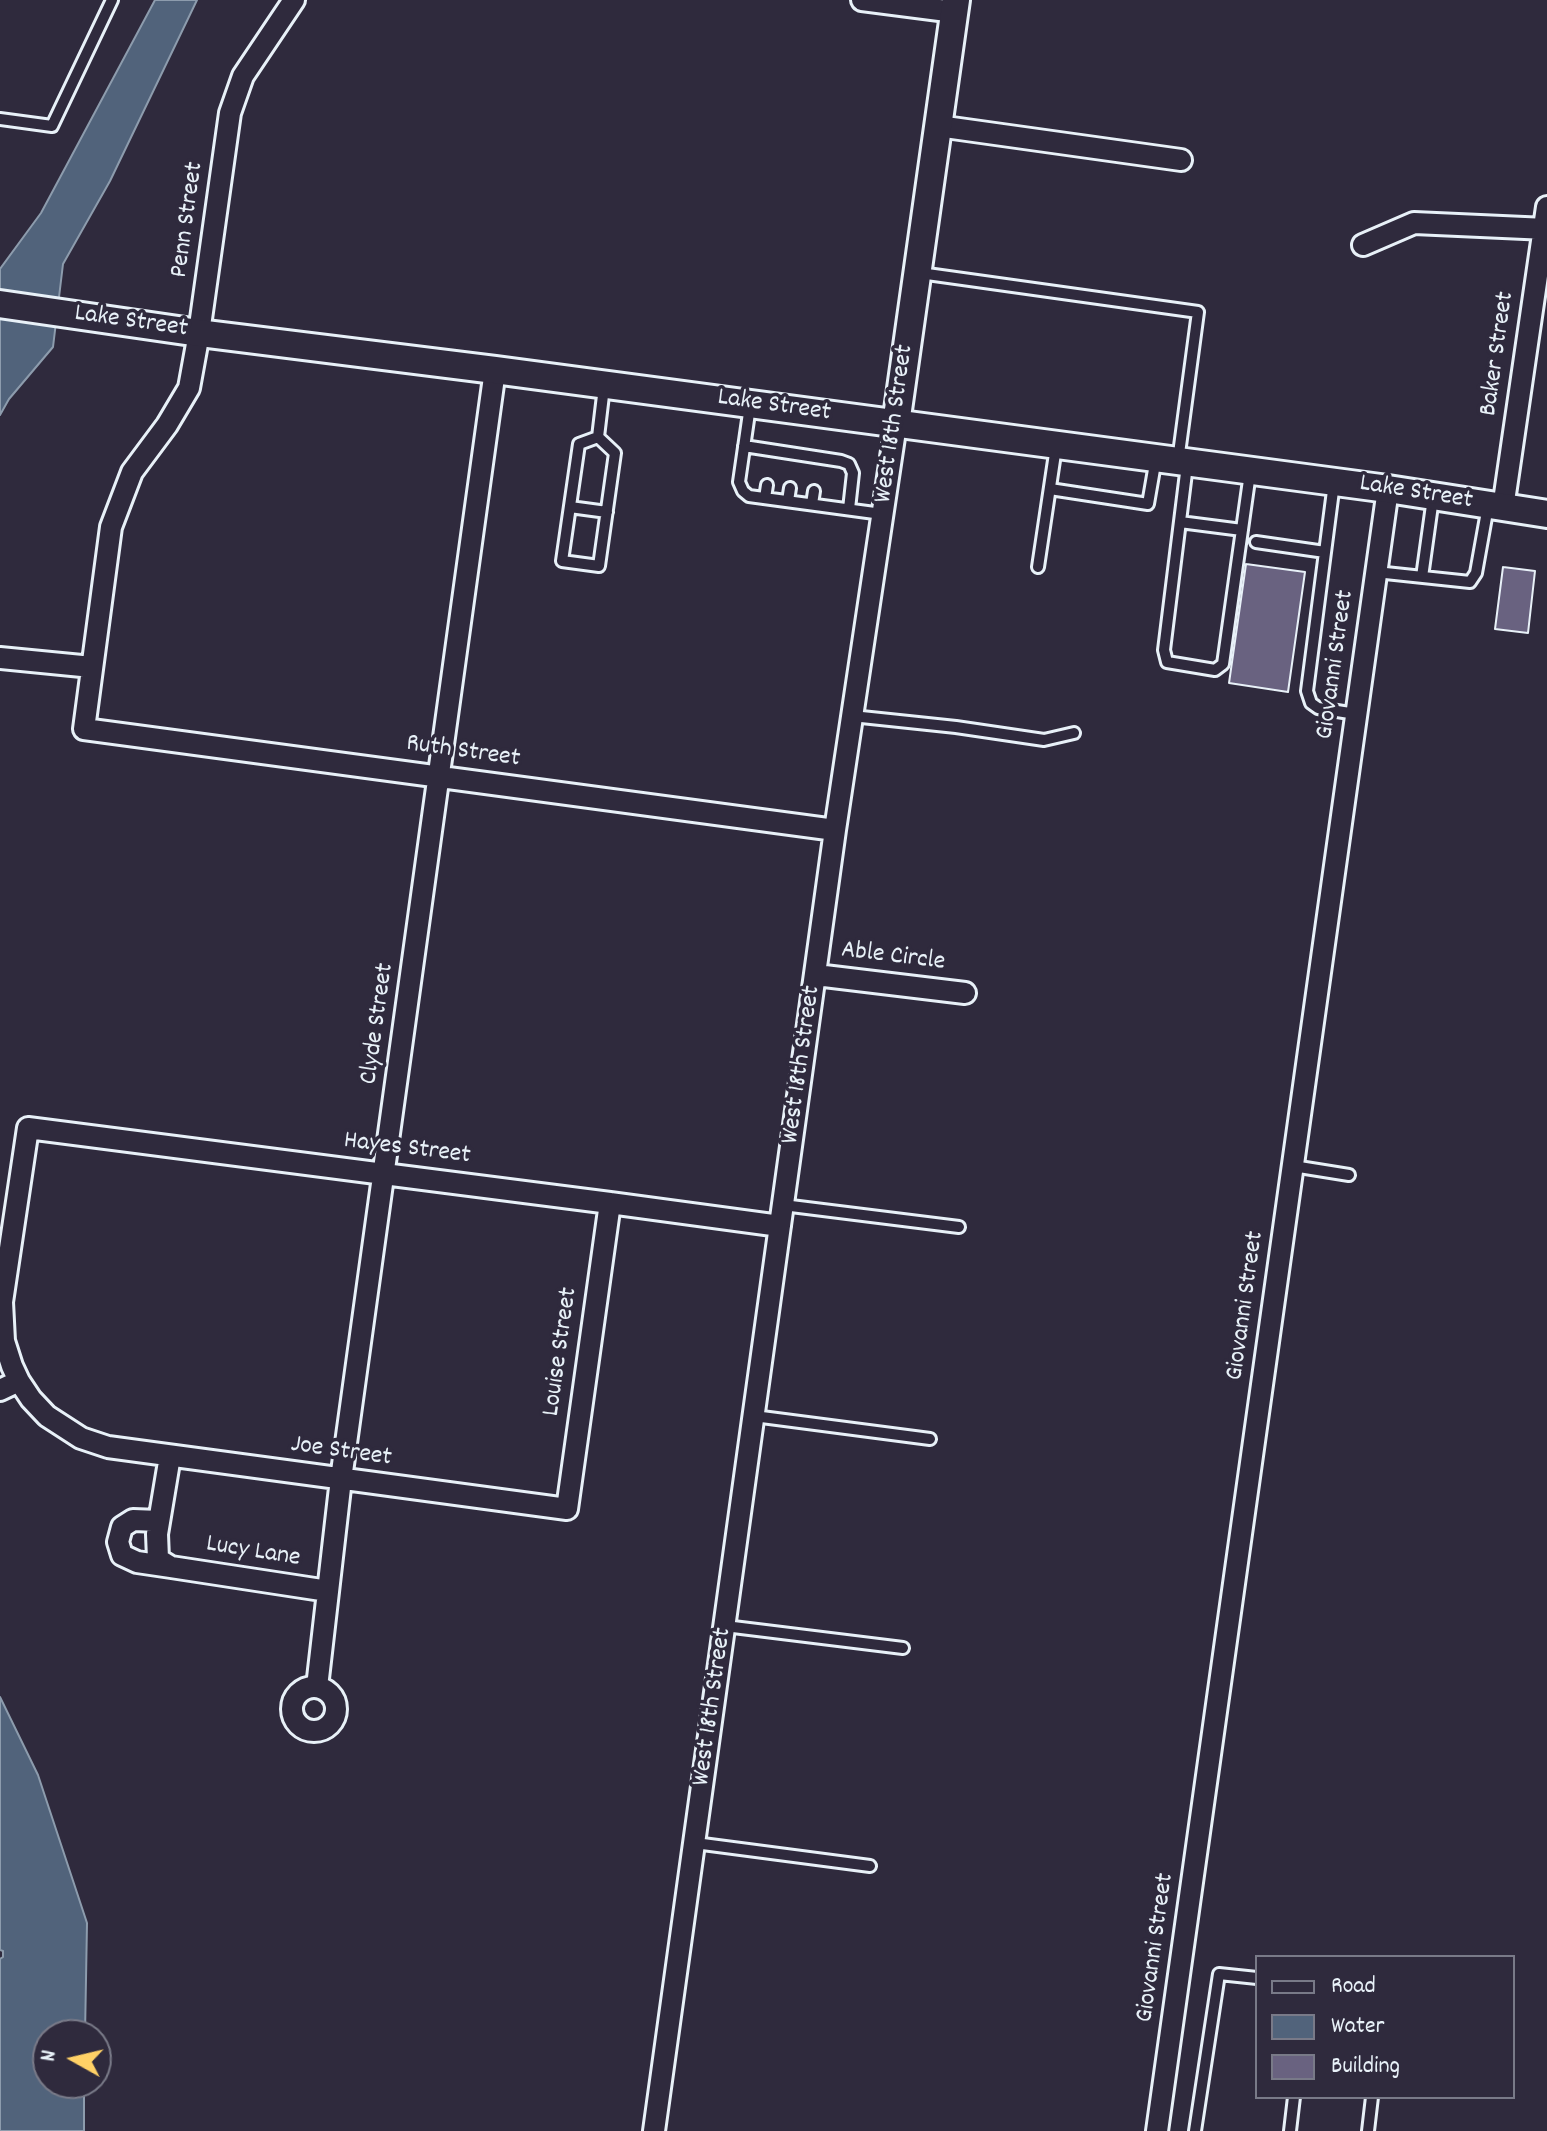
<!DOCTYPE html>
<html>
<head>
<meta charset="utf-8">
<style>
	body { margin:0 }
	#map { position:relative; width:1547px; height:2131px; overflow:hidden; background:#2f2a3d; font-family:Dekko,sans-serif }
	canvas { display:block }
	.legend { position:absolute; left:1255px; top:1955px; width:260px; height:144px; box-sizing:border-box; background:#2f2a3d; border:2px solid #797a88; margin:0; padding:10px 14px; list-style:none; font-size:24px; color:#e8f1f8 }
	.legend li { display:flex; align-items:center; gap:16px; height:40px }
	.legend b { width:40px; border:2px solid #797a88 }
	.north { position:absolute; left:32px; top:2019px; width:80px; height:80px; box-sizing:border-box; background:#2f2a3d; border:2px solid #797a88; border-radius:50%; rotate:278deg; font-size:22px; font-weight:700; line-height:32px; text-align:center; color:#e8f1f8 }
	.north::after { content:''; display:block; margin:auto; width:28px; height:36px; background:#ffd166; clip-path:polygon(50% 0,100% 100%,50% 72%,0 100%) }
</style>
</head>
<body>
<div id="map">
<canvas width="1547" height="2131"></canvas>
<ul class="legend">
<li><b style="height:10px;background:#2f2a3d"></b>Road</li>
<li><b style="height:22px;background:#51637b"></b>Water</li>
<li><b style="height:22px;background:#696280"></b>Building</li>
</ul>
<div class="north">N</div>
</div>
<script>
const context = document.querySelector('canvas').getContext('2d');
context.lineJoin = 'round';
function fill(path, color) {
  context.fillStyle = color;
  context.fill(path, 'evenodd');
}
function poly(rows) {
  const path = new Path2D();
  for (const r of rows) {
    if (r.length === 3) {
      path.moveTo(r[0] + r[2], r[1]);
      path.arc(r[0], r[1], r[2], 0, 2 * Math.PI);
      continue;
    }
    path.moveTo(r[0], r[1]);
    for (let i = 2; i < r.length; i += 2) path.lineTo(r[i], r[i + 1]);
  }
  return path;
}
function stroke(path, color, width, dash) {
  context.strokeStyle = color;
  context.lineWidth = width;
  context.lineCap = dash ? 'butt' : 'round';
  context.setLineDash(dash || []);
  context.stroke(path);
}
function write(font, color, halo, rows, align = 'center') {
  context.font = font + ' Dekko,sans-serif';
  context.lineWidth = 7;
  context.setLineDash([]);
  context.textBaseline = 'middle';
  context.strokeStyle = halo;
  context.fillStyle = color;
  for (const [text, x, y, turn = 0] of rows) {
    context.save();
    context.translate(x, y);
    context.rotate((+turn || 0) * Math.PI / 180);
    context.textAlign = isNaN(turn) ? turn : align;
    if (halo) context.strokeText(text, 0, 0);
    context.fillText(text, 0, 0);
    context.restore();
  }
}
const water = poly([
	[155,0,197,0,110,181,63,264,53,347,9,399,0,415,0,269,41,213,155,0],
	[0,1697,38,1775,87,1923,85,2035,48,2035,48,2083,84,2083,84,2131,0,2131,0,1959,3,1957,3,1951,0,1950,0,1697]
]);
const building = poly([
	[1246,564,1305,572,1288,692,1229,683,1246,564],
	[1503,567,1535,571,1528,633,1495,629,1503,567]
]);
const service = poly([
	[0,119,52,126,112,0],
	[920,273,1198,312,1178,461],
	[750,406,739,482,743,491,749,496,882,514],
	[598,437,615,453,599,566,562,561,579,444,598,437],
	[598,437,604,387],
	[744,446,841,461,849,464,853,473,849,509],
	[1187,465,1164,650,1167,662,1215,670,1223,664,1250,473],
	[1334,483,1307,691,1311,703,1318,708,1356,714],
	[1050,489,1148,504,1156,458],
	[765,498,767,485],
	[788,501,790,488],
	[812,504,814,491],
	[570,507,607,512],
	[1180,522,1242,530],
	[1256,542,1325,552],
	[1038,567,1056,447],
	[1376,572,1470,582,1476,573,1488,506],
	[1422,577,1433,498],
	[852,716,956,727,1044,740,1074,733],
	[1293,1166,1349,1175],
	[783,1205,959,1227],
	[754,1416,930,1439],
	[725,1626,903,1648],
	[695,1843,870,1866],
	[1195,2131,1219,1974,1257,1978],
	[1290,2131,1294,2097],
	[1368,2131,1372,2097]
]);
const minor = poly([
	[294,0,243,76,230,113,199,333,189,388,167,425,132,472,111,527,84,729,835,830],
	[862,0,955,12],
	[938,126,1181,160],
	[1363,245,1414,223,1547,229],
	[1503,508,1547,207],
	[0,658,92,667],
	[816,975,965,993],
	[610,1203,567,1509,108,1447,81,1438,47,1416,31,1399,19,1381,12,1366,4,1341,2,1302,28,1128,384,1174,610,1203,780,1226],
	[0,1390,19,1381],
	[170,1456,157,1534,158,1559,171,1567,328,1591],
	[159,1521,133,1520,122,1527,118,1542,122,1555,137,1562,171,1567],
	[314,1709,22],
	[317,1687,341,1479,495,370],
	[654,2131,835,830,896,424],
	[1157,2131,1388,489]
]);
const tertiary = poly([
	[0,304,199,333,495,370,1388,489,1547,514],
	[896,424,956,0]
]);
const streetNames = [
	["Penn Street",189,220,-82],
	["Lake Street",131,323,8],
	["Baker Street",1499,354,-82],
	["Lake Street",774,407,8],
	["West 18th Street",896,424,-82],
	["Lake Street",1416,494,9],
	["Giovanni Street",1337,665,-82],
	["Ruth Street",463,753,8],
	["Able Circle",893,958,7],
	["Clyde Street",379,1024,-82],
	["West 18th Street",803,1065,-82],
	["Hayes Street",407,1150,7],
	["Giovanni Street",1247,1306,-82],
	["Louise Street",562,1352,-82],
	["Joe Street",341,1453,8],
	["Lucy Lane",253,1553,9],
	["West 18th Street",714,1707,-82],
	["Giovanni Street",1157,1948,-82]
];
fill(water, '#51637b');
stroke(water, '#8d9cad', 2);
fill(building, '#696280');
stroke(building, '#e8f1f8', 2);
stroke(service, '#e8f1f8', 16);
stroke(minor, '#e8f1f8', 26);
stroke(tertiary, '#e8f1f8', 32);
stroke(service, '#2f2a3d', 10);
stroke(minor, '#2f2a3d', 20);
stroke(tertiary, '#2f2a3d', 26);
write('26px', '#e8f1f8', '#2f2a3d', streetNames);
</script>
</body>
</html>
